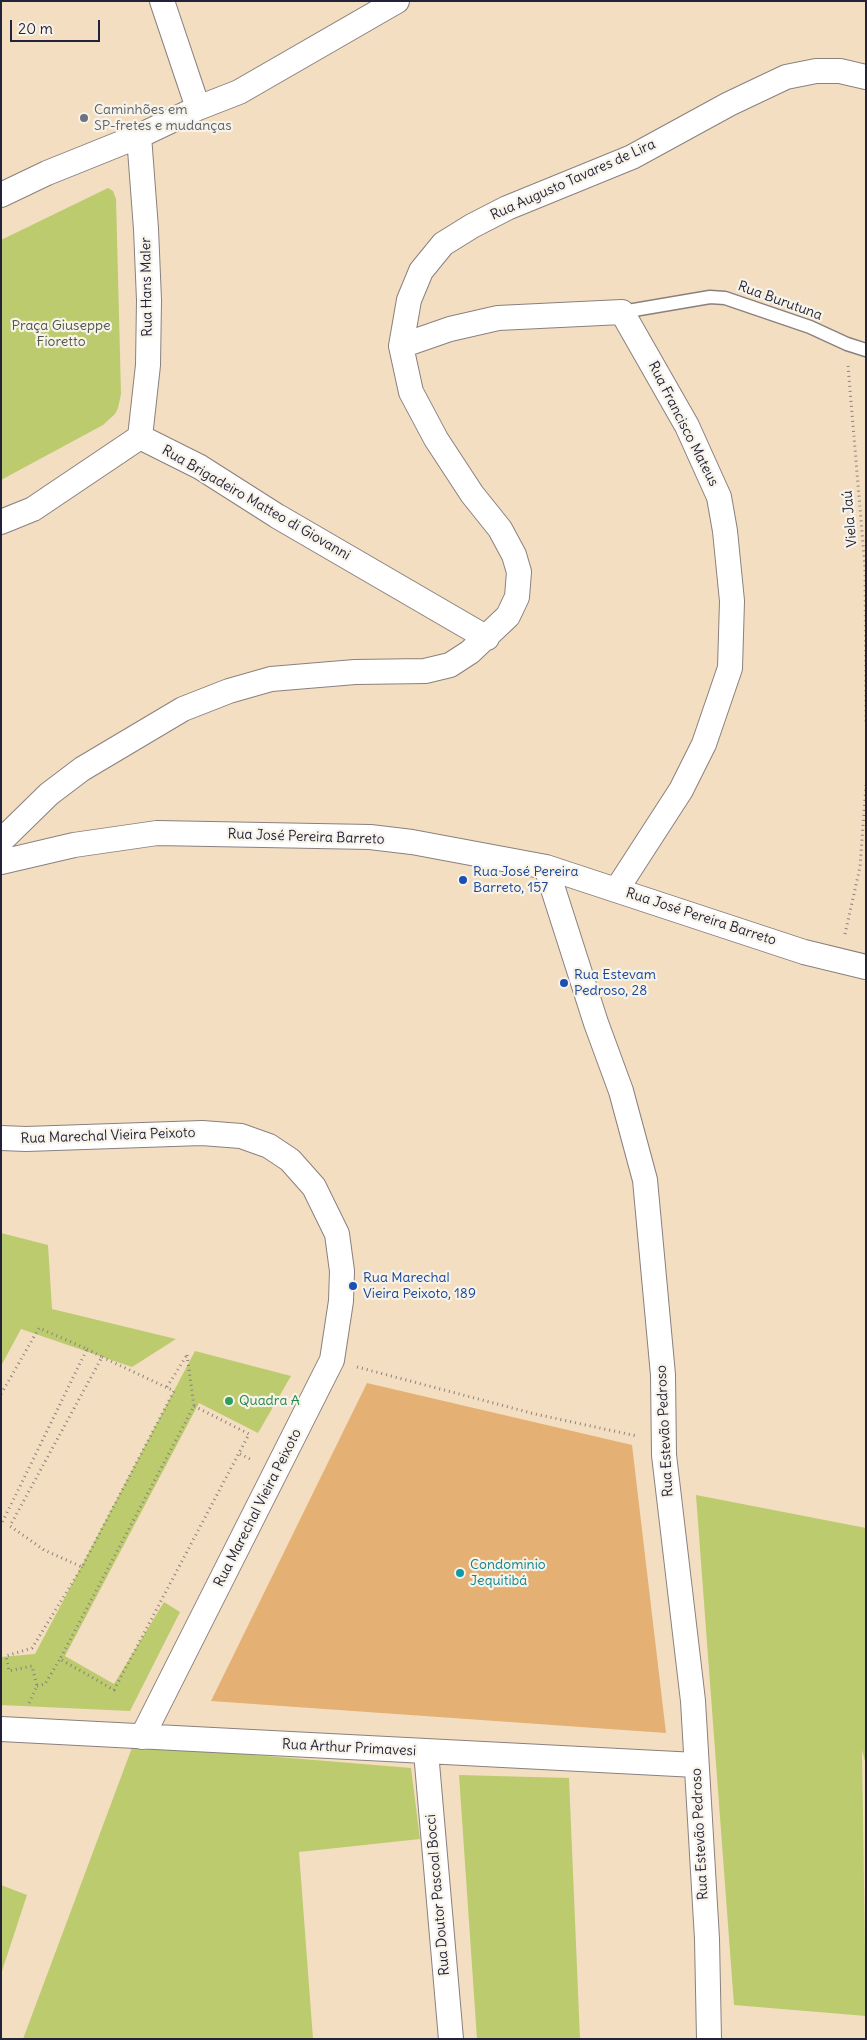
<!DOCTYPE html>
<html>
<head>
<meta charset="utf-8">
<style>
	body { margin:0 }
	#map { position:relative; width:867px; height:2040px; overflow:hidden; background:#f3dec1; font-family:Delius,sans-serif }
	canvas { display:block }
	.frame { position:absolute; inset:0; border:2px solid #22223b; pointer-events:none }
	.scale { position:absolute; left:10px; top:20px; width:90px; height:22px; box-sizing:border-box; border:2px solid #22223b; border-top:0; padding-left:6px; font-size:15px; line-height:18px; white-space:nowrap; color:#22223b; -webkit-text-stroke:4px #f7f3e8; paint-order:stroke }
</style>
</head>
<body>
<div id="map">
<canvas width="867" height="2040"></canvas>
<div class="frame"></div>
<div class="scale">20 m</div>
</div>
<script>
const context = document.querySelector('canvas').getContext('2d');
context.lineJoin = 'round';
function fill(path, color) {
  context.fillStyle = color;
  context.fill(path, 'evenodd');
}
function poly(rows) {
  const path = new Path2D();
  for (const r of rows) {
    path.moveTo(r[0], r[1]);
    for (let i = 2; i < r.length; i += 2) path.lineTo(r[i], r[i + 1]);
  }
  return path;
}
function stroke(path, color, width, dash) {
  context.strokeStyle = color;
  context.lineWidth = width;
  context.lineCap = dash ? 'butt' : 'round';
  context.setLineDash(dash || []);
  context.stroke(path);
}
function write(font, color, halo, rows, align = 'center') {
  context.font = font + ' Delius,sans-serif';
  context.lineWidth = 4.5;
  context.setLineDash([]);
  context.textBaseline = 'middle';
  context.strokeStyle = halo;
  context.fillStyle = color;
  for (const [text, x, y, turn = 0] of rows) {
    context.save();
    context.translate(x, y);
    context.rotate((+turn || 0) * Math.PI / 180);
    context.textAlign = isNaN(turn) ? turn : align;
    if (halo) context.strokeText(text, 0, 0);
    context.fillText(text, 0, 0);
    context.restore();
  }
}
const green = poly([
	[108,188,113,191,116,199,121,394,118,408,115,414,103,425,1,480,1,240],
	[1,1233,48,1245,52,1309,176,1339,132,1367,21,1329,1,1366],
	[195,1351,291,1376,258,1433,199,1403,65,1656,114,1684,164,1602,180,1612,130,1711,1,1705,1,1657,35,1654],
	[696,1495,866,1528,866,1784,866,1765,862,1750,866,2016,734,2005],
	[133,1745,411,1768,420,1839,299,1852,313,2039,23,2039],
	[459,1775,569,1778,580,2039,477,2039],
	[1,1885,27,1895,1,1974]
]);
const building = poly([
	[367,1383,632,1445,666,1733,211,1701]
]);
const path = poly([
	[848,366,865,567,866,723],
	[845,934,860,867,866,785],
	[87,1349,102,1357],
	[187,1355,194,1406,60,1659,114,1690,249,1434,194,1406],
	[102,1357,174,1391,82,1567,44,1550,10,1526,102,1357],
	[357,1367,535,1414,637,1436],
	[167,1387,187,1355],
	[1,1394,39,1328,87,1349,1,1525],
	[240,1454,252,1460],
	[37,1686,45,1684,60,1659],
	[29,1703,37,1686,32,1666,9,1671,6,1656,32,1648,82,1567]
]);
const lane = poly([
	[622,312,710,297,725,298,810,327,847,344,866,350]
]);
const street = poly([
	[162,1,198,108],
	[139,136,146,229,149,300,148,365,140,437],
	[1,195,47,173,139,136,198,108,239,92,397,1],
	[401,346,450,329,498,318,622,312,687,426,719,497,725,531,732,601,730,668,704,744,681,790,617,889],
	[140,437,200,467,277,516,487,638],
	[1,522,33,509,140,437],
	[1,841,49,794,82,769,183,709,229,691,271,679,355,672,425,671,450,665,470,652,508,616,517,597,519,572,514,555,500,529,472,494,436,439,411,392,401,346,409,300,421,271,443,244,472,226,507,208,632,157,729,104,786,77,816,71,840,71,866,77],
	[1,862,74,845,157,833,370,837,412,842,546,867,804,952,866,967],
	[546,867,596,1023,621,1091,645,1180,663,1375,664,1455,693,1701,707,1939,709,2039],
	[1,1138,26,1139,202,1133,241,1136,269,1146,290,1160,314,1187,337,1234,342,1271,341,1301,332,1360,142,1737],
	[1,1729,696,1765],
	[426,1752,451,2039]
]);
const markers = [
	[84,118,5,"#6b7280"],
	[463,880,5,"#1a4fb4"],
	[564,983,5,"#1a4fb4"],
	[353,1286,5,"#1a4fb4"],
	[229,1401,5,"#2e9e5b"],
	[460,1573,5,"#0f9aa8"]
];
const worshipNames = [
	["Caminhões em",94,110],
	["SP-fretes e mudanças",94,126]
];
const streetNames = [
	["Rua Augusto Tavares de Lira",573,180,-24],
	["Rua Hans Maler",147,287,-91],
	["Rua Burutuna",780,301,20],
	["Rua Francisco Mateus",683,424,63],
	["Rua Brigadeiro Matteo di Giovanni",256,503,30],
	["Viela Jaú",850,519,-95],
	["Rua José Pereira Barreto",306,837,2],
	["Rua José Pereira Barreto",701,917,18],
	["Rua Marechal Vieira Peixoto",108,1136,-2],
	["Rua Estevão Pedroso",665,1431,-93],
	["Rua Marechal Vieira Peixoto",258,1508,-63],
	["Rua Arthur Primavesi",349,1748,3],
	["Rua Estevão Pedroso",700,1834,-93],
	["Rua Doutor Pascoal Bocci",438,1895,-95]
];
const parkNames = [
	["Praça Giuseppe",61,326],
	["Fioretto",61,342]
];
const transitNames = [
	["Rua José Pereira",473,872],
	["Barreto, 157",473,888],
	["Rua Estevam",574,975],
	["Pedroso, 28",574,991],
	["Rua Marechal",363,1278],
	["Vieira Peixoto, 189",363,1294]
];
const leisureNames = [
	["Quadra A",239,1401]
];
const cultureNames = [
	["Condominio",470,1565],
	["Jequitibá",470,1581]
];
fill(green, '#bbcb6d');
fill(building, '#e4b073');
stroke(lane, '#8a807e', 15);
stroke(street, '#8a807e', 26);
stroke(path, '#8a807e', 3, [1, 4]);
stroke(lane, '#fff', 12);
stroke(street, '#fff', 24);
for (const [x, y, r, color] of markers) {
  const dot = new Path2D();
  dot.arc(x, y, r, 0, 2 * Math.PI);
  context.fillStyle = color;
  context.fill(dot);
  stroke(dot, '#f7f3e8', 2);
}
write('14px', '#5b616d', '#f7f3e8', worshipNames, 'left');
write('14px', '#22223b', '#f7f3e8', streetNames);
write('14px', '#50554a', '#f7f3e8', parkNames);
write('14px', '#164399', '#f7f3e8', transitNames, 'left');
write('14px', '#27864d', '#f7f3e8', leisureNames, 'left');
write('14px', '#0d838f', '#f7f3e8', cultureNames, 'left');
</script>
</body>
</html>
